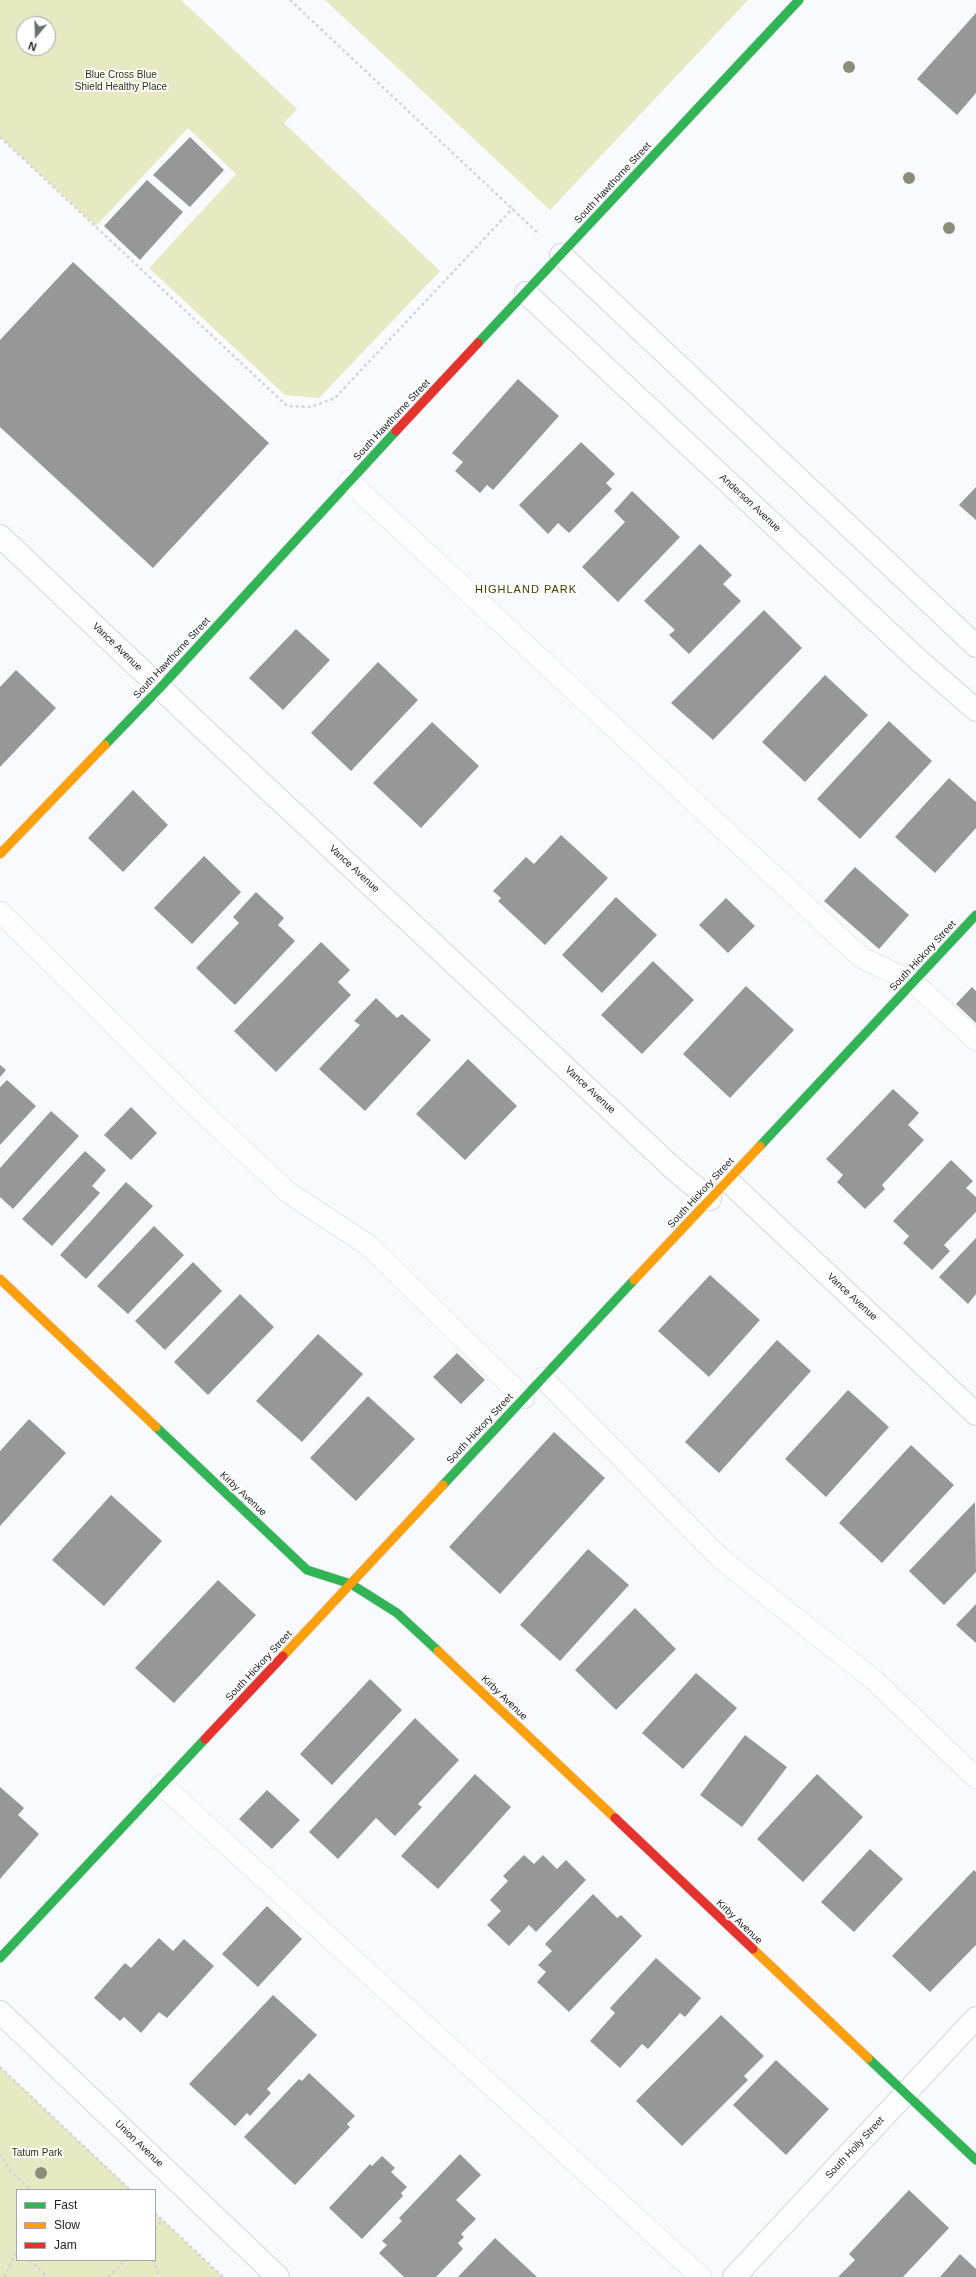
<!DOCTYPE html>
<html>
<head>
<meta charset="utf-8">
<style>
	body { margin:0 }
	#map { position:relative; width:976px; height:2277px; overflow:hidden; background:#f8fafd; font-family:Arial,sans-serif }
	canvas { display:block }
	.legend { position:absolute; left:16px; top:2189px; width:140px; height:72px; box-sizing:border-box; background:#fff; border:1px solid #a6a7a8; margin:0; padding:5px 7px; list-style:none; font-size:12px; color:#212225 }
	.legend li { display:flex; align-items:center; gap:8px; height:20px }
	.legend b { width:20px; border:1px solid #a6a7a8 }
	.north { position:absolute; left:16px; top:16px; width:40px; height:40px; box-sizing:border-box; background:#fff; border:1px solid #a6a7a8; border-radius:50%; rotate:199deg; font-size:11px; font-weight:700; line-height:16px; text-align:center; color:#212225 }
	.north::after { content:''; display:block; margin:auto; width:14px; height:18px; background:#6c6e71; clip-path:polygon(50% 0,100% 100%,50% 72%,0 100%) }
</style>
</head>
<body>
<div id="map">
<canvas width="976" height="2277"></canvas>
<ul class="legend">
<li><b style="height:5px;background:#30b455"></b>Fast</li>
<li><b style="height:5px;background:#ff9f0a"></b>Slow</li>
<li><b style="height:5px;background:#e5322d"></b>Jam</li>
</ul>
<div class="north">N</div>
</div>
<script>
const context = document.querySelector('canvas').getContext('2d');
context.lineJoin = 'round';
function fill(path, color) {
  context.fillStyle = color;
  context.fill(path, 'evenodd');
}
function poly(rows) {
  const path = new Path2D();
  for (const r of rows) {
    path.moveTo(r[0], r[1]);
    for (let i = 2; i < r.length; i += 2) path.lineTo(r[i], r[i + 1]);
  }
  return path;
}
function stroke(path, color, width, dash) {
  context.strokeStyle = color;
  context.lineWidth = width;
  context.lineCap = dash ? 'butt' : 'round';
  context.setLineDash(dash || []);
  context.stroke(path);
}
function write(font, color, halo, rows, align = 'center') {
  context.font = font + ' Arial,sans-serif';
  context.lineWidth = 4;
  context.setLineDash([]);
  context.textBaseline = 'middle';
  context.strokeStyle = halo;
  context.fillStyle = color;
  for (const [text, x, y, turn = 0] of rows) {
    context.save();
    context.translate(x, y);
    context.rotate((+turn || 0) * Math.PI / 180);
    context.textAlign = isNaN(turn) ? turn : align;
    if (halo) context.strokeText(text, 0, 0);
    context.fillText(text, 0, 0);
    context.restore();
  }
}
const green = poly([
	[0,0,181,0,297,109,284,123,440,271,319,398,285,395,149,268,236,174,188,128,96,226,0,137],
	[24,24,48,24,48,48,24,48],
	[325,0,748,0,550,210],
	[0,2067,131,2190,17,2190,17,2260,155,2260,155,2213,223,2277,0,2277]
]);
const building = poly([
	[976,13,976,93,957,115,917,79],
	[190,137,224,170,190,207,153,175],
	[147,180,183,212,140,260,104,226],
	[73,262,269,443,153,568,0,427,0,340],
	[518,379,559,416,493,490,487,485,480,493,455,471,463,462,452,453],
	[581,442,615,474,606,483,612,489,569,533,558,523,548,534,519,505],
	[976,487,976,520,959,505],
	[632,491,680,537,618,602,582,567,625,522,614,511],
	[700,544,732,575,723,584,741,601,689,654,669,635,675,630,644,601],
	[764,610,802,648,713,740,671,703],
	[296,629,330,660,283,710,249,678],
	[378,662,418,700,351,771,311,733],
	[16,670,56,708,0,767,0,687],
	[825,675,868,715,805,782,762,742],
	[889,721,932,761,860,839,817,799],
	[432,722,479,766,421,828,373,783],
	[949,778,976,802,976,828,935,873,895,837],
	[133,790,168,825,123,872,88,838],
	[561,835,608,878,545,945,498,901,501,898,493,891,526,857,534,864],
	[204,856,241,892,192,944,154,908],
	[855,867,909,915,879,949,824,901],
	[256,892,284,918,278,925,295,941,235,1005,196,968,239,923,233,917],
	[616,897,657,935,602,993,562,955],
	[726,898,755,926,728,953,699,925],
	[321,942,350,970,338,982,351,995,276,1072,234,1031],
	[653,961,694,1000,642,1054,601,1015],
	[746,986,794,1030,730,1098,683,1054],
	[972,987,976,991,976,1023,956,1004],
	[376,998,397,1018,402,1014,431,1040,365,1111,319,1069,360,1025,354,1021],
	[468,1059,517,1106,465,1160,416,1114],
	[0,1065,6,1070,0,1077],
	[7,1080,36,1106,0,1145,0,1087],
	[893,1089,919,1113,908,1125,924,1140,882,1185,885,1189,865,1209,837,1182,843,1175,826,1159],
	[131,1107,157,1133,131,1160,104,1135],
	[51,1111,79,1136,13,1209,0,1197,0,1168],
	[85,1151,106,1170,92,1186,100,1193,52,1246,22,1219],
	[951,1160,973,1181,966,1188,976,1197,976,1212,944,1245,950,1251,932,1270,903,1243,909,1236,893,1221],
	[126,1182,153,1206,86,1279,60,1255],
	[154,1226,184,1255,128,1314,97,1286],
	[976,1238,976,1294,968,1304,939,1277],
	[193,1262,222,1291,165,1350,135,1321],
	[710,1275,760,1320,709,1377,658,1331],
	[240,1294,274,1327,208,1395,174,1362],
	[318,1334,363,1374,302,1442,256,1401],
	[777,1340,811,1371,719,1473,685,1442],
	[457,1353,485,1380,461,1404,433,1377],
	[848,1390,889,1427,826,1497,785,1459],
	[368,1396,415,1439,356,1501,310,1458],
	[29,1419,66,1453,0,1526,0,1451],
	[554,1432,605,1478,500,1594,449,1547],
	[911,1445,954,1485,882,1563,839,1523],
	[111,1495,162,1541,104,1606,52,1560],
	[975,1502,976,1572,944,1605,909,1571],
	[588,1549,629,1585,560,1661,520,1625],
	[218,1580,256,1615,174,1703,135,1668],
	[976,1604,976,1643,956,1625],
	[635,1608,676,1649,616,1710,575,1670],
	[696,1673,737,1708,683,1769,642,1733],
	[370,1679,402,1710,332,1785,300,1754],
	[415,1718,459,1760,418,1804,422,1807,395,1836,376,1818,338,1859,309,1832],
	[745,1735,787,1767,742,1827,700,1795],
	[475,1774,511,1807,438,1889,401,1856],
	[817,1774,863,1817,803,1882,757,1839],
	[0,1787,24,1808,18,1815,39,1834,0,1879],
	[267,1790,300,1820,272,1849,239,1819],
	[870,1849,903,1879,854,1932,821,1902],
	[524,1855,534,1864,543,1855,557,1869,566,1860,586,1880,536,1932,529,1925,509,1946,487,1925,501,1911,490,1900,508,1881,503,1876],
	[974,1870,976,1872,976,1945,930,1992,892,1956],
	[593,1894,617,1918,621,1915,642,1936,569,2012,537,1982,546,1972,538,1965,552,1951,545,1944],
	[267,1906,302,1939,258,1987,222,1954],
	[159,1938,173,1951,184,1939,214,1966,167,2018,159,2012,141,2033,124,2017,120,2021,94,1998,125,1963,131,1968],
	[656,1958,701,1998,685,2017,680,2013,648,2049,642,2044,620,2068,590,2041,615,2013,610,2008],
	[273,1995,317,2035,267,2089,271,2093,250,2116,247,2113,235,2126,189,2084],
	[721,2015,764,2056,744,2076,748,2080,682,2146,636,2101],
	[776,2060,829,2109,786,2155,733,2105],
	[309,2073,355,2116,347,2124,350,2127,295,2185,244,2137,299,2079,302,2081],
	[460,2154,481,2175,456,2200,476,2219,461,2234,464,2237,458,2243,463,2249,436,2277,404,2277,379,2253,387,2245,382,2241,402,2221,399,2218],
	[382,2156,395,2168,391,2172,407,2187,401,2193,403,2196,362,2239,329,2208,370,2164,372,2166],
	[909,2190,949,2228,903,2277,838,2277,855,2260,849,2254],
	[495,2238,537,2277,458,2277],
	[960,2254,976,2269,976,2277,940,2277]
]);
const path = poly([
	[290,0,539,234],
	[0,137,287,406,311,407,335,398,513,208],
	[0,2067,130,2190],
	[0,2154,10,2170,31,2190],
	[155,2213,223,2277],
	[155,2229,162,2220],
	[30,2260,47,2277],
	[153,2260,160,2277],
	[4,2277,17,2250],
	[108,2277,126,2260]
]);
const lane = poly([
	[349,481,862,958,913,982,976,1040],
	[0,912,202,1112,289,1193,368,1245,524,1398],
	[543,1378,720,1558,874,1680,976,1778],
	[162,1785,701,2277]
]);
const street = poly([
	[561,255,976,646],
	[526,293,915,657,976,710],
	[0,536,192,718,676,1171,710,1199],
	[728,1181,976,1414],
	[0,2012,278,2277],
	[734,2277,976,2018]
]);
const fast = poly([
	[478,343,799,0],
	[105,745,160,688,396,431],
	[760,1146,976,915],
	[156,1427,307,1570,351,1584,397,1613,438,1651],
	[443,1485,634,1280],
	[0,1958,205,1739],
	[868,2058,976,2160]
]);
const slow = poly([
	[0,854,105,745],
	[0,1279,156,1427],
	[634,1280,760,1146],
	[438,1651,615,1818],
	[283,1656,443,1485],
	[753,1949,868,2058]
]);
const jam = poly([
	[396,431,478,343],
	[205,1739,283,1656],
	[615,1818,753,1949]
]);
const trees = [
	[849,67],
	[909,178],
	[949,228],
	[41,2173]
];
const parkNames = [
	["Blue Cross Blue",121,75],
	["Shield Healthy Place",121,87],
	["Tatum Park",37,2153]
];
const streetNames = [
	["South Hawthorne Street",613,183,-47],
	["South Hawthorne Street",392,420,-47],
	["Anderson Avenue",750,503,43],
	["Vance Avenue",117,647,44],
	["South Hawthorne Street",172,658,-47],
	["Vance Avenue",354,869,43],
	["South Hickory Street",923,956,-47],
	["Vance Avenue",590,1090,43],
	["South Hickory Street",701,1193,-47],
	["Vance Avenue",852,1297,43],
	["South Hickory Street",480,1429,-47],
	["Kirby Avenue",243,1494,43],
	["South Hickory Street",259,1666,-47],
	["Kirby Avenue",504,1698,44],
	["Kirby Avenue",739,1922,44],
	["Union Avenue",139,2144,44],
	["South Holly Street",855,2148,-47]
];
const neighbourhoodNames = [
	["HIGHLAND PARK",526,590]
];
fill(green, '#e6e9c1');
fill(building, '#979798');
stroke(lane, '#d5d7da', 22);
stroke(street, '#d5d7da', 24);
stroke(fast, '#d5d7da', 10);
stroke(slow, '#d5d7da', 10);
stroke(jam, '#d5d7da', 10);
stroke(path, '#d5d5d7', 2.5, [3, 3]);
stroke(lane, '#fefeff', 21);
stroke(street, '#fefeff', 22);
stroke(fast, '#30b455', 9);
stroke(slow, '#ff9f0a', 9);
stroke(jam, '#e5322d', 9);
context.fillStyle = '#8b8d78';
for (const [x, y] of trees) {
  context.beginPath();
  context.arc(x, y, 6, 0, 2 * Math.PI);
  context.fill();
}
write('10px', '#32330c', '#fff', parkNames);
write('10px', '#212225', '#fff', streetNames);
context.letterSpacing = '1px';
write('11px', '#404201', '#fff', neighbourhoodNames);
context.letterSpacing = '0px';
</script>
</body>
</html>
